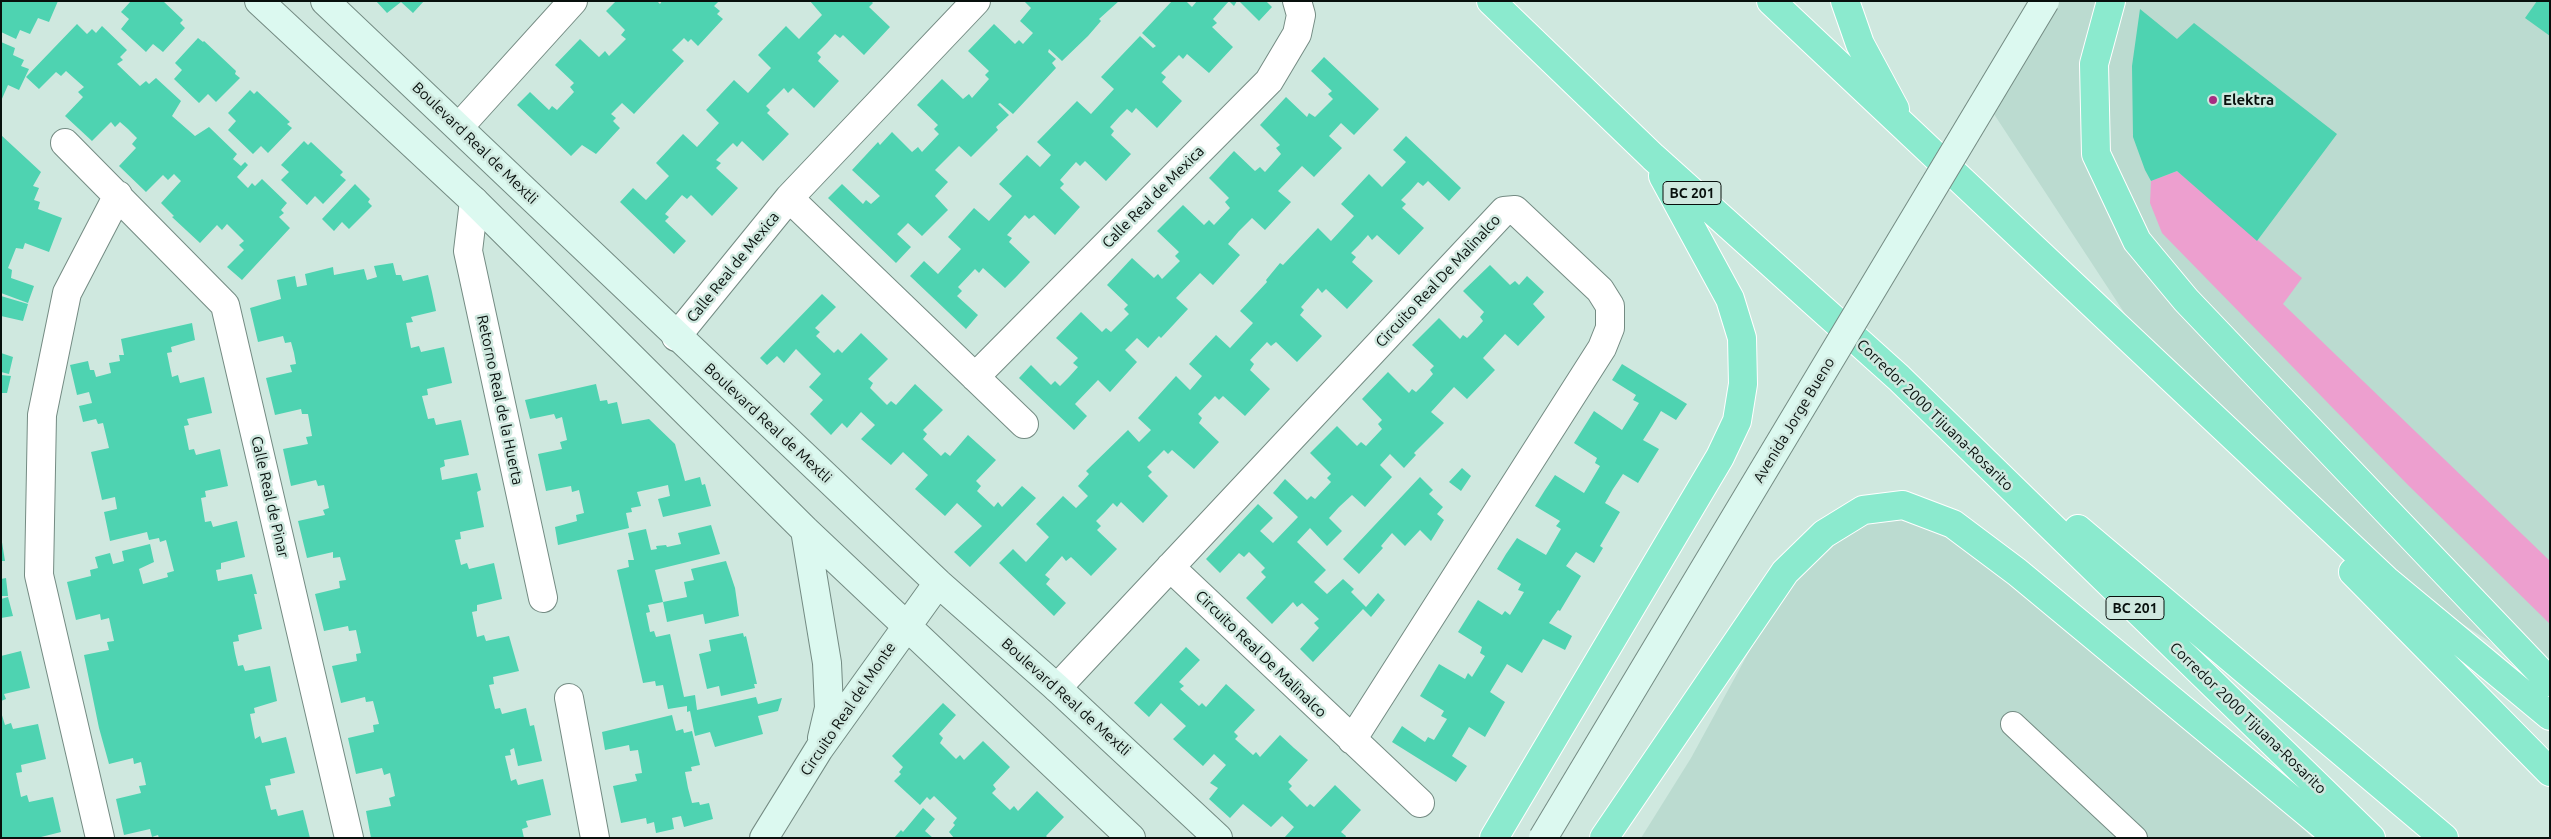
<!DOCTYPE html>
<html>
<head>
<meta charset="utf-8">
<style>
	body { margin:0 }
	#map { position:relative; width:2551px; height:839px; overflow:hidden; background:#cfe8df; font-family:Ubuntu,sans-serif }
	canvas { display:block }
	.frame { position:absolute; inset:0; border:2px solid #08100d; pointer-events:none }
</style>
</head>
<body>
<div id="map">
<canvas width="2551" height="839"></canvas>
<div class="frame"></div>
</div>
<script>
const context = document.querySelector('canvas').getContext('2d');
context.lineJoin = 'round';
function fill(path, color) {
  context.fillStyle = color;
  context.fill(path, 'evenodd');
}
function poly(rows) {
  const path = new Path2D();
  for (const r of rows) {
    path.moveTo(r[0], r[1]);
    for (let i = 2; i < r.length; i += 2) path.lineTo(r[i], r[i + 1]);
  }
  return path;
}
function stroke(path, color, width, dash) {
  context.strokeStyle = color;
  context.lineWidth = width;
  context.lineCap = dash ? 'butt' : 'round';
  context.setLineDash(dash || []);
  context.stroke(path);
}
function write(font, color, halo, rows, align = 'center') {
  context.font = font + ' Ubuntu,sans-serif';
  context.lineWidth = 5;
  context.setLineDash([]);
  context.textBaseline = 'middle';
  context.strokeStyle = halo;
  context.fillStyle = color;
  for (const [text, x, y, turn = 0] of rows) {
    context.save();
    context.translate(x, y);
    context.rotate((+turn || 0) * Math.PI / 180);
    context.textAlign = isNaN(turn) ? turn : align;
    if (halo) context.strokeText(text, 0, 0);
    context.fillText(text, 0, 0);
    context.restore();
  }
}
const built = poly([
	[2053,1,2550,1,2550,680,2392,579,2152,355,1990,108],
	[1917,512,2070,611,2313,838,1641,838,1691,758,1774,606,1820,544,1878,518]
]);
const green = poly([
	[2177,171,2302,278,2283,304,2550,561,2550,624,2408,485,2162,233,2150,203,2151,181]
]);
const building = poly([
	[1,1,58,1,49,22,38,18,30,34,20,30,16,39,1,32],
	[131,1,163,1,183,20,180,23,185,28,163,52,153,44,146,52,121,29,129,19,121,12],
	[376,1,424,1,413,13,401,2,387,13],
	[616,1,657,1,660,4,662,1,719,1,714,6,720,11,717,14,723,19,698,46,691,39,688,42,684,38,672,50,684,61,634,114,622,103,611,114,616,118,613,121,620,128,596,154,582,145,571,156,517,105,530,92,549,110,552,106,557,110,574,92,570,87,574,83,555,65,580,39,599,57,605,51,609,56,626,39,621,35,625,30,606,11],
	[810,1,871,1,873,3,869,7,890,27,864,55,843,35,840,38,835,34,827,43,817,53,821,57,818,61,839,81,814,108,793,88,788,93,784,88,766,106,770,110,767,113,789,134,763,161,742,141,737,147,733,143,716,160,721,163,716,168,738,188,712,216,691,195,687,199,682,195,665,214,669,217,665,221,686,241,674,254,620,202,633,188,646,200,669,176,656,163,683,134,697,147,719,123,706,110,734,80,748,93,771,68,758,55,786,26,799,39,822,15],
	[1024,1,1119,1,1099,19,1101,21,1088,36,1062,61,1049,49,1048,52,1056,59,1052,63,1056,68,1013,114,1000,103,998,104,1009,115,996,127,998,130,971,157,959,146,935,170,948,182,935,196,948,210,922,236,908,223,897,234,911,247,896,263,828,198,842,184,863,204,866,200,871,204,880,196,852,170,878,142,880,145,892,132,912,152,918,147,922,152,939,134,934,129,938,125,917,105,942,79,963,99,969,94,972,98,989,79,985,75,989,71,968,51,994,24,1015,44,1019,40,1023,44,1033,33,1020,21,1031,8],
	[1172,1,1186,1,1192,7,1197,1,1237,1,1234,6,1229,1,1213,19,1217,23,1212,27,1233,47,1209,73,1187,54,1183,59,1179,55,1161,73,1166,77,1162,82,1182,101,1157,128,1136,108,1132,113,1127,109,1120,116,1110,127,1114,131,1111,135,1131,154,1106,181,1085,161,1080,166,1076,162,1060,180,1064,184,1060,188,1080,207,1055,235,1034,215,1029,219,1025,215,1007,235,1012,238,1009,242,1030,262,1017,276,1005,288,983,268,979,273,975,269,958,287,962,291,957,296,978,315,966,329,910,276,924,261,938,274,961,249,948,237,974,208,989,221,1012,196,999,184,1027,155,1040,167,1051,155,1037,142,1077,101,1091,114,1114,89,1101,77,1140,36,1153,48,1156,46,1142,33],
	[1239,1,1266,1,1272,7,1259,21],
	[2537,1,2550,1,2550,36,2525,18],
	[2140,9,2177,39,2194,23,2337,134,2257,241,2177,171,2151,181,2145,170,2133,137,2132,66],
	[77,24,87,34,92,29,96,33,102,26,127,50,120,57,123,60,117,64,140,86,146,81,149,84,156,78,181,101,172,116,195,136,209,127,237,154,233,159,241,166,245,162,248,165,237,177,248,188,252,183,255,186,262,179,287,203,281,210,284,213,279,217,290,228,242,280,227,267,244,250,239,245,244,241,227,224,222,230,217,225,200,243,172,217,174,216,161,203,181,181,174,174,168,180,163,175,146,192,119,166,136,148,132,144,137,138,128,129,120,122,115,127,111,122,92,141,65,116,83,97,78,92,84,87,66,71,61,76,56,72,39,89,26,77],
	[198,38,203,42,204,41,219,55,236,71,235,74,240,78,216,102,208,94,199,103,174,79,182,70,175,63],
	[1,42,15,48,13,55,24,60,21,66,29,69,19,90,8,85,1,101],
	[1324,57,1379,109,1354,135,1341,123,1329,136,1342,148,1314,177,1302,166,1278,191,1291,202,1265,230,1252,218,1239,231,1228,244,1240,255,1213,285,1200,273,1176,298,1188,309,1161,338,1159,336,1148,348,1137,338,1125,350,1137,362,1110,392,1098,380,1075,404,1087,416,1074,430,1019,378,1031,365,1051,385,1055,381,1060,386,1069,377,1078,367,1073,363,1078,358,1056,338,1081,312,1102,332,1106,328,1111,332,1129,314,1124,309,1128,305,1107,285,1132,258,1154,278,1158,274,1162,279,1180,261,1175,256,1179,252,1157,231,1183,205,1204,225,1209,220,1214,225,1230,208,1225,202,1229,198,1209,178,1234,151,1255,171,1260,167,1265,172,1281,154,1276,148,1280,145,1260,125,1286,97,1307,117,1309,113,1315,117,1333,99,1328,94,1332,91,1311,71],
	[250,90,254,94,257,91,290,122,287,124,292,128,268,153,261,146,253,154,228,130,236,121,228,113],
	[1,135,41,172,33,186,39,188,34,200,40,202,38,209,62,218,49,252,25,243,23,249,16,248,8,268,12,270,11,278,34,286,28,303,1,293],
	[1406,136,1461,188,1449,201,1428,181,1423,186,1418,182,1411,190,1401,200,1406,204,1402,208,1424,228,1399,255,1377,235,1372,240,1368,235,1360,244,1351,253,1356,257,1352,262,1373,281,1347,309,1326,289,1322,293,1318,288,1301,307,1304,310,1300,315,1322,336,1297,362,1276,342,1271,346,1267,342,1250,360,1254,364,1250,370,1270,389,1245,416,1223,396,1219,400,1215,396,1198,414,1202,418,1199,423,1219,442,1194,469,1172,450,1168,454,1164,450,1147,467,1152,472,1148,476,1168,496,1143,523,1121,502,1117,507,1113,503,1105,512,1096,521,1101,526,1097,530,1117,549,1091,576,1071,557,1066,561,1062,556,1045,575,1050,579,1046,584,1066,603,1054,616,999,563,1013,549,1026,562,1049,537,1036,524,1063,496,1076,508,1088,496,1078,486,1089,474,1086,471,1128,430,1139,442,1151,430,1138,418,1176,376,1190,390,1202,376,1189,364,1216,335,1230,348,1253,323,1240,311,1267,282,1266,280,1280,263,1283,265,1318,228,1331,241,1354,216,1341,204,1369,174,1382,187,1406,162,1393,150],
	[304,141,308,145,311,142,343,172,340,175,346,180,323,204,315,196,307,205,281,180,289,172,281,165],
	[355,184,370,199,368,202,372,206,349,229,342,222,334,231,322,219],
	[393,263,396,275,401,275,403,281,428,275,432,292,436,311,411,317,413,322,406,323,411,348,419,346,421,352,444,347,452,383,427,389,428,395,422,396,428,419,434,418,436,425,461,420,465,437,469,455,444,460,445,466,440,468,442,480,477,473,481,490,477,492,484,527,460,532,461,539,455,540,461,565,467,563,469,569,494,563,502,599,477,605,477,611,472,612,477,637,484,635,486,641,509,636,519,671,493,677,494,684,489,685,495,709,500,708,502,714,526,708,530,726,534,725,542,761,518,766,514,748,510,750,511,755,505,756,511,781,516,779,518,785,543,779,551,815,526,821,528,827,522,829,524,838,371,838,366,811,391,806,389,798,395,796,390,773,384,775,382,768,356,774,348,738,374,732,373,725,379,724,373,701,366,702,365,697,341,703,332,666,357,661,356,654,361,653,356,630,349,631,348,626,324,631,315,594,340,588,339,581,346,580,340,557,333,558,333,552,307,558,298,521,325,515,323,510,329,508,324,485,318,486,316,480,291,486,283,449,308,444,306,437,312,436,308,414,302,414,301,409,275,415,266,378,292,372,290,365,296,364,294,353,291,342,285,343,283,336,258,342,250,308,281,299,277,280,295,276,297,287,307,285,305,274,333,267,334,275,364,269,367,280,377,277,374,266],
	[1490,265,1510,285,1515,281,1519,285,1527,276,1544,292,1533,304,1545,317,1518,346,1505,334,1483,358,1495,370,1467,399,1454,387,1442,400,1431,412,1444,423,1414,453,1416,455,1404,468,1390,454,1380,465,1392,477,1365,507,1352,495,1339,507,1329,518,1342,531,1327,546,1310,528,1297,542,1326,570,1314,582,1327,594,1343,579,1354,589,1351,592,1366,607,1378,593,1385,600,1371,617,1363,609,1313,662,1300,649,1319,628,1314,623,1319,619,1302,603,1297,607,1293,602,1272,624,1246,598,1266,577,1261,572,1265,568,1249,552,1244,557,1239,553,1220,573,1206,559,1258,504,1273,518,1260,531,1273,543,1298,517,1273,493,1285,479,1307,500,1311,496,1315,499,1331,482,1327,478,1331,474,1310,453,1337,426,1357,446,1361,442,1366,446,1382,429,1378,424,1382,420,1362,399,1388,372,1409,393,1412,389,1416,392,1425,383,1433,374,1430,370,1434,366,1412,345,1439,318,1460,339,1463,335,1467,338,1474,331,1483,321,1480,317,1484,312,1463,291],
	[822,294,836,307,815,328,820,332,816,336,834,353,838,349,842,353,861,333,888,359,868,379,873,383,870,388,887,405,891,401,896,405,915,384,943,410,923,430,927,434,923,439,941,456,945,452,950,456,968,435,996,460,976,481,981,486,977,491,994,507,998,502,1002,507,1022,486,1036,498,970,567,954,552,982,526,957,503,945,516,915,489,928,475,903,452,891,465,861,439,875,425,861,412,847,428,842,423,831,435,810,414,823,400,809,387,821,374,796,349,784,363,777,356,767,365,760,358],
	[1,296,28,304,23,321,1,316],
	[192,323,195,340,171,347,172,352,167,353,172,377,178,375,180,383,204,377,212,413,187,419,189,425,184,426,189,450,194,449,196,455,220,449,228,486,205,491,206,497,201,498,205,522,211,521,213,527,237,521,245,557,221,563,221,569,216,570,218,581,252,574,257,594,254,594,262,629,238,635,239,641,233,642,235,653,238,666,243,665,245,671,270,666,277,701,254,708,255,713,250,714,255,739,260,736,262,743,286,737,295,773,270,779,271,785,265,786,271,810,276,809,278,816,303,810,310,838,159,838,158,835,152,837,150,829,124,835,116,799,141,793,139,786,146,785,141,762,134,764,133,758,109,764,99,728,84,655,109,650,107,642,114,641,109,618,101,620,100,614,76,620,67,582,91,576,90,570,98,568,95,557,110,553,113,564,124,561,122,551,150,544,154,562,139,569,143,584,168,577,167,573,174,571,166,540,160,542,159,538,149,540,147,532,110,541,104,512,117,509,115,497,102,500,91,452,109,448,103,423,98,424,96,419,83,422,79,406,92,403,89,392,77,395,70,365,88,361,90,370,94,370,96,377,111,373,109,363,120,361,119,355,124,355,121,339],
	[1,353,13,357,9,374,1,372],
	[1622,364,1687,404,1676,420,1661,411,1652,426,1643,440,1659,449,1638,483,1623,474,1613,489,1605,503,1620,512,1600,546,1603,548,1594,563,1576,552,1566,566,1581,576,1560,611,1558,610,1549,623,1572,636,1565,650,1543,639,1522,673,1507,664,1490,692,1505,702,1485,737,1469,727,1452,756,1467,766,1456,782,1392,742,1402,726,1425,742,1428,737,1434,740,1447,719,1441,716,1444,711,1420,696,1439,664,1465,679,1468,673,1472,677,1485,656,1480,653,1482,647,1458,632,1478,600,1502,615,1505,611,1510,615,1524,592,1518,590,1521,584,1497,569,1506,554,1517,538,1546,555,1561,529,1556,526,1560,521,1535,506,1545,490,1555,475,1584,493,1600,466,1595,463,1597,458,1574,443,1594,411,1622,430,1639,403,1633,400,1636,395,1612,380],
	[1,375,11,376,7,393,1,393],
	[596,384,600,401,607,400,608,404,617,402,622,424,649,419,675,444,685,481,700,477,702,485,705,484,711,506,663,517,658,499,670,496,668,485,637,492,641,506,631,508,632,512,626,513,629,528,558,545,555,527,577,521,576,515,584,513,579,490,572,492,571,486,546,491,538,454,562,449,560,442,567,440,562,417,556,419,554,414,530,419,525,400],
	[1462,468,1471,476,1461,491,1449,482],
	[1420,477,1433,490,1429,494,1443,507,1437,514,1444,520,1431,541,1420,530,1405,546,1392,533,1381,546,1383,548,1359,574,1343,559],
	[711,525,720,554,655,570,663,602,648,605,650,612,646,613,650,632,654,631,656,637,670,634,684,697,695,695,697,710,756,697,758,704,782,698,778,711,758,716,763,734,715,747,710,732,695,736,690,711,687,712,687,706,668,709,663,685,656,686,655,681,643,683,617,570,629,567,628,560,634,560,628,533,646,529,651,550,657,549,656,546,666,545,667,547,681,544,678,533],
	[1,536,5,561,1,561],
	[726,561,735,588,739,616,705,624,703,614,667,622,663,602,687,597,684,582,694,580,691,569],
	[6,578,8,596,1,596,1,579],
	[8,597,13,616,1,618,1,599],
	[743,633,744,637,746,636,757,684,754,684,755,688,721,696,719,686,707,689,699,654,711,651,709,640],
	[1186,647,1200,660,1179,682,1184,686,1180,689,1199,706,1202,703,1206,707,1226,684,1255,710,1234,732,1238,736,1235,739,1253,755,1256,752,1260,757,1280,735,1294,748,1308,760,1288,782,1292,786,1289,789,1307,807,1310,804,1314,807,1335,785,1361,810,1341,832,1346,836,1345,838,1284,838,1294,827,1282,816,1271,827,1243,804,1230,818,1209,799,1218,788,1210,783,1226,765,1214,754,1203,766,1173,739,1186,726,1161,703,1149,717,1134,703],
	[21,651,30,688,4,694,6,699,1,701,1,656],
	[943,703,956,715,939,734,943,738,940,743,956,759,960,755,964,760,983,741,1010,767,993,785,996,789,992,793,1010,810,1014,806,1018,811,1037,791,1064,817,1046,836,1048,838,954,838,949,832,955,825,953,823,957,818,934,796,930,800,927,797,920,805,894,781,901,774,899,772,903,767,892,756],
	[1,712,5,725,11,723,13,729,38,724,46,759,21,765,22,772,16,773,21,797,27,795,29,802,53,797,61,832,37,838,1,838],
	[672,715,676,731,683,729,684,733,692,731,700,765,691,767,692,771,685,772,688,788,692,803,699,802,700,805,709,803,713,819,684,827,681,816,672,818,674,829,656,833,654,822,647,824,646,818,621,823,613,786,637,781,635,774,642,773,640,761,638,750,630,751,629,745,605,750,602,732],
	[923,808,935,819,925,831,933,838,894,838,901,830,903,832]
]);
const lane = poly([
	[2013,724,2135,838]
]);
const street = poly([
	[459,127,573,1],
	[65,143,225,305,349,838],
	[789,198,1024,424],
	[474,201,468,251,543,598],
	[676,337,789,198,976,1],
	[975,377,1269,81,1297,34,1301,15,1297,1],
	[1170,567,1420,803],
	[1057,688,1504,211,1515,210,1600,290,1610,306,1610,328,1602,348,1352,740],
	[569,698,595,838],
	[100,838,39,575,42,415,67,293,118,195]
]);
const secondary = poly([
	[259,1,474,201,805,530,1131,838],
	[325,1,938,583,1057,688,1218,838],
	[805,530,827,663,829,708,822,738],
	[764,838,819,749,938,583]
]);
const highway = poly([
	[1491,1,1653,157,1899,378,2371,838],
	[1771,1,2386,580,2550,716],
	[1845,1,1860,44,1895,109],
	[2111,1,2094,64,2096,154,2137,241,2186,300,2550,682],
	[2078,529,2444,838],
	[2353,572,2550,772],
	[1494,838,1720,457,1737,421,1743,384,1742,338,1730,299,1663,176],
	[1604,838,1785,572,1824,534,1863,510,1903,505,1953,524,2017,572,2338,838]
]);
const secondaryBridge = poly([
	[1543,838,2045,1]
]);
const markers = [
	[2213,100,5,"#a62d82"]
];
const shields = [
	[1692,193,58],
	[2135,608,58]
];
const shieldNames = [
	["BC 201",1692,193],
	["BC 201",2135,608]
];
const poiNames = [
	["Elektra",2223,100]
];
const streetNames = [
	["Boulevard Real de Mextli",475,143,44],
	["Calle Real de Mexica",1153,197,-45],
	["Calle Real de Mexica",733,267,-51],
	["Circuito Real De Malinalco",1438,281,-47],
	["Retorno Real de la Huerta",500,400,78],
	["Corredor 2000 Tijuana-Rosarito",1935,415,44],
	["Avenida Jorge Bueno",1794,420,-59],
	["Boulevard Real de Mextli",768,423,43],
	["Calle Real de Pinar",270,497,77],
	["Circuito Real De Malinalco",1261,654,44],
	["Boulevard Real de Mextli",1066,697,42],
	["Circuito Real del Monte",848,709,-56],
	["Corredor 2000 Tijuana-Rosarito",2248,718,44]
];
fill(built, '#bbdbd0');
fill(green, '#ed9fcf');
fill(building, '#4ed3b1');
stroke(lane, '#748b83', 26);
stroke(street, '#748b83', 30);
stroke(secondary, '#748b83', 30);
stroke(highway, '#fff', 30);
stroke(lane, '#fff', 24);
stroke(street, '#fff', 28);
stroke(secondary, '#dcf9f0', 28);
stroke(highway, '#8beace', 28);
stroke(secondaryBridge, '#748b83', 30, []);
stroke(secondaryBridge, '#dcf9f0', 28);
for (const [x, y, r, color] of markers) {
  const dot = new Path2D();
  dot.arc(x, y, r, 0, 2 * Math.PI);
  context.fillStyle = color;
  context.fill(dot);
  stroke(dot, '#cfe8df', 2);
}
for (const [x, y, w] of shields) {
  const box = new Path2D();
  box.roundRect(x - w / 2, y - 11.5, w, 23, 4);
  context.fillStyle = '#cfe8df';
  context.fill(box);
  stroke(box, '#08100d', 1);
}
write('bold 14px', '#08100d', null, shieldNames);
write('bold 15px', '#08100d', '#cfe8df', poiNames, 'left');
write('15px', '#08100d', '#cfe8df', streetNames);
</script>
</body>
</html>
